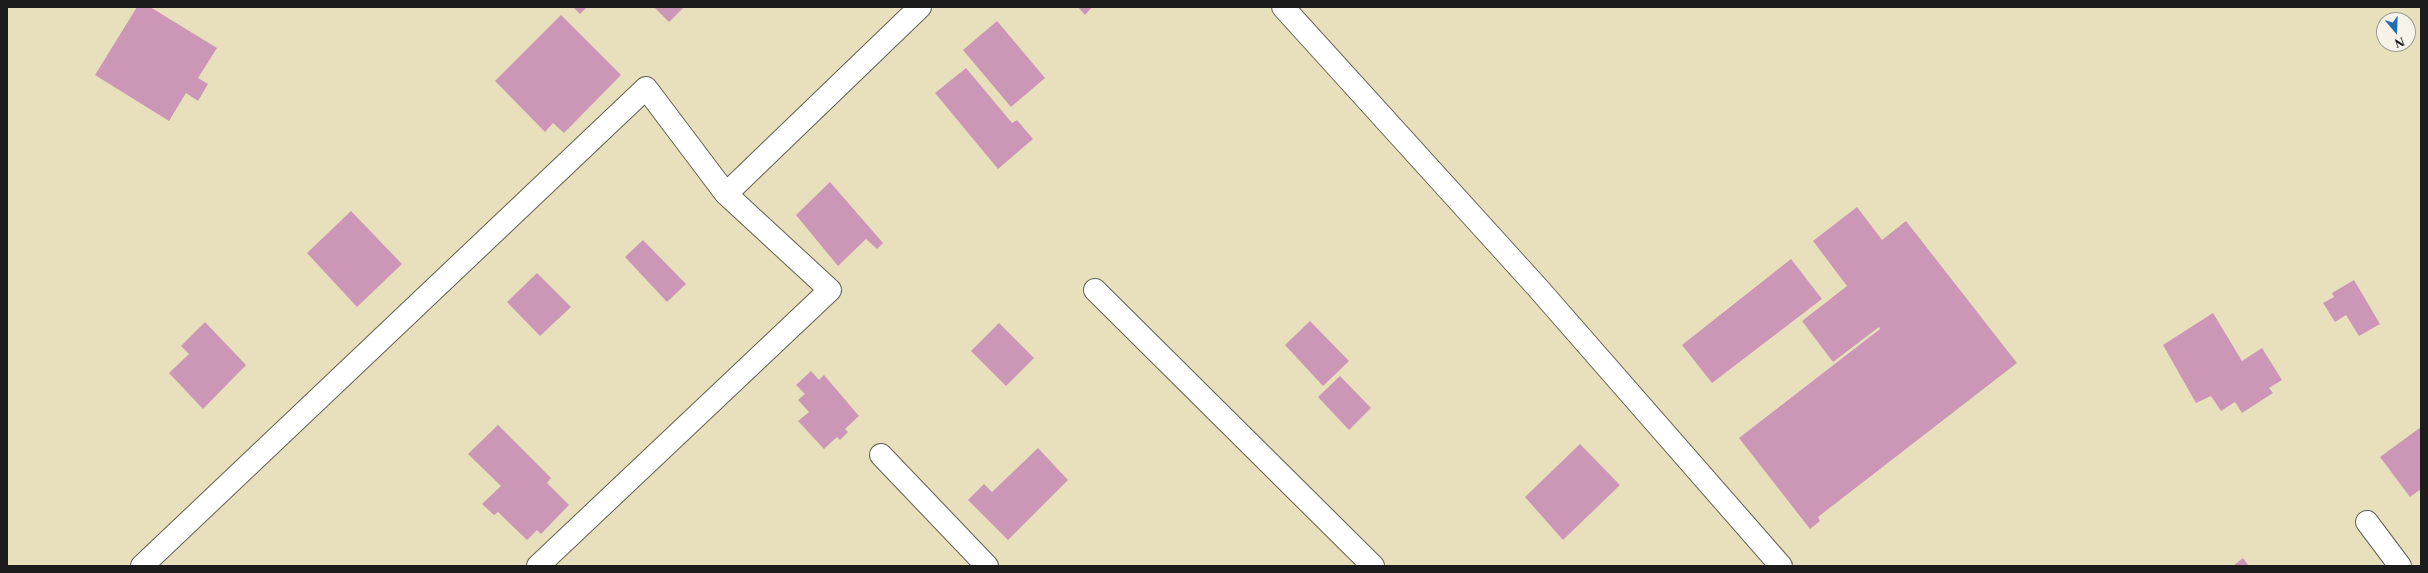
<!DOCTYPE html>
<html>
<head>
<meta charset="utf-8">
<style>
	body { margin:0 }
	#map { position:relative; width:2428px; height:573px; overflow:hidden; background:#e8e0bc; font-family:"Libre Caslon Text",serif }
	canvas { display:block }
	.frame { position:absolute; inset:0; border:8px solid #1c1c1c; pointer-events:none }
	.north { position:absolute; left:2376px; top:12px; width:40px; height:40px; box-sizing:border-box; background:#f7f3e8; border:1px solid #9f9d96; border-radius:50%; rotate:161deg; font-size:11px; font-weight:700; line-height:16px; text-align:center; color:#1c1c1c }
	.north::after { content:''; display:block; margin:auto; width:14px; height:18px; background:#1f6fb2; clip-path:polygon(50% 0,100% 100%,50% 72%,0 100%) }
</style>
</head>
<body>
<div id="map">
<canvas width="2428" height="573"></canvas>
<div class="frame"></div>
<div class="north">N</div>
</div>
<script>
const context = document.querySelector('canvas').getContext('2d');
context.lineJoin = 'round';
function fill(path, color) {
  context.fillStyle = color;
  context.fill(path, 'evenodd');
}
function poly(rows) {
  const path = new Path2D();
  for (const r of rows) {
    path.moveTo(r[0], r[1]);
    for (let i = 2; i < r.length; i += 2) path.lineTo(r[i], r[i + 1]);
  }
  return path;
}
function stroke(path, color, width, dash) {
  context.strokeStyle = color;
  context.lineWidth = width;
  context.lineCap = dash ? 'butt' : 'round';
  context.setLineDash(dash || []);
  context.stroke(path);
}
const building = poly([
	[137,7,150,7,217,48,198,78,208,84,198,101,186,93,169,121,95,75],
	[573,7,587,7,580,14],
	[654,7,684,7,669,22],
	[1078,7,1092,7,1085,15],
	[561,15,621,75,564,133,553,123,545,132,495,81],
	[997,21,1045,78,1011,107,963,50],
	[966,68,1012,123,1017,120,1033,139,998,169,935,93],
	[830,182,883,243,877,249,866,239,838,266,796,215],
	[1857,207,1882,240,1906,221,2017,363,1818,517,1820,521,1810,529,1739,438,1880,329,1879,327,1833,362,1802,321,1847,286,1813,241],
	[351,211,402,264,357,307,307,253],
	[643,240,686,284,667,302,625,257],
	[1791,259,1822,299,1712,383,1682,345],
	[537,273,571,307,540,336,507,302],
	[2354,280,2380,324,2359,336,2346,315,2335,322,2323,303,2334,297,2332,293],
	[2213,313,2242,361,2262,348,2282,380,2269,388,2273,393,2242,413,2235,402,2221,411,2211,396,2196,403,2163,345],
	[1310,321,1349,361,1323,386,1285,345],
	[205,322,246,365,203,409,169,373,189,354,181,346],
	[999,323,1034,358,1006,386,971,351],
	[811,371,819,380,824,375,859,416,845,429,848,432,840,440,837,437,824,449,798,421,809,412,798,400,805,394,796,385],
	[1340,376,1371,408,1349,430,1318,397],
	[498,425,551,478,547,483,569,505,541,534,537,530,527,540,498,512,494,515,482,504,501,486,468,454],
	[2421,427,2421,489,2410,497,2380,457],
	[1580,444,1620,485,1563,540,1525,497],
	[1038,448,1068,480,1008,540,968,500,984,484,992,492],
	[2243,558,2249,566,2233,566]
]);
const street = poly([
	[726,194,920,7],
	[1095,290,1373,566],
	[881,455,987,566],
	[2367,522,2400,566],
	[142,566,646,88,726,194,830,290,538,566]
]);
const secondary = poly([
	[1283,7,1537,287,1781,566]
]);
fill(building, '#cc97b7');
stroke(street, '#636154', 24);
stroke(secondary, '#636154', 24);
stroke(street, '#fff', 22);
stroke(secondary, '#fff', 22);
</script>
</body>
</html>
